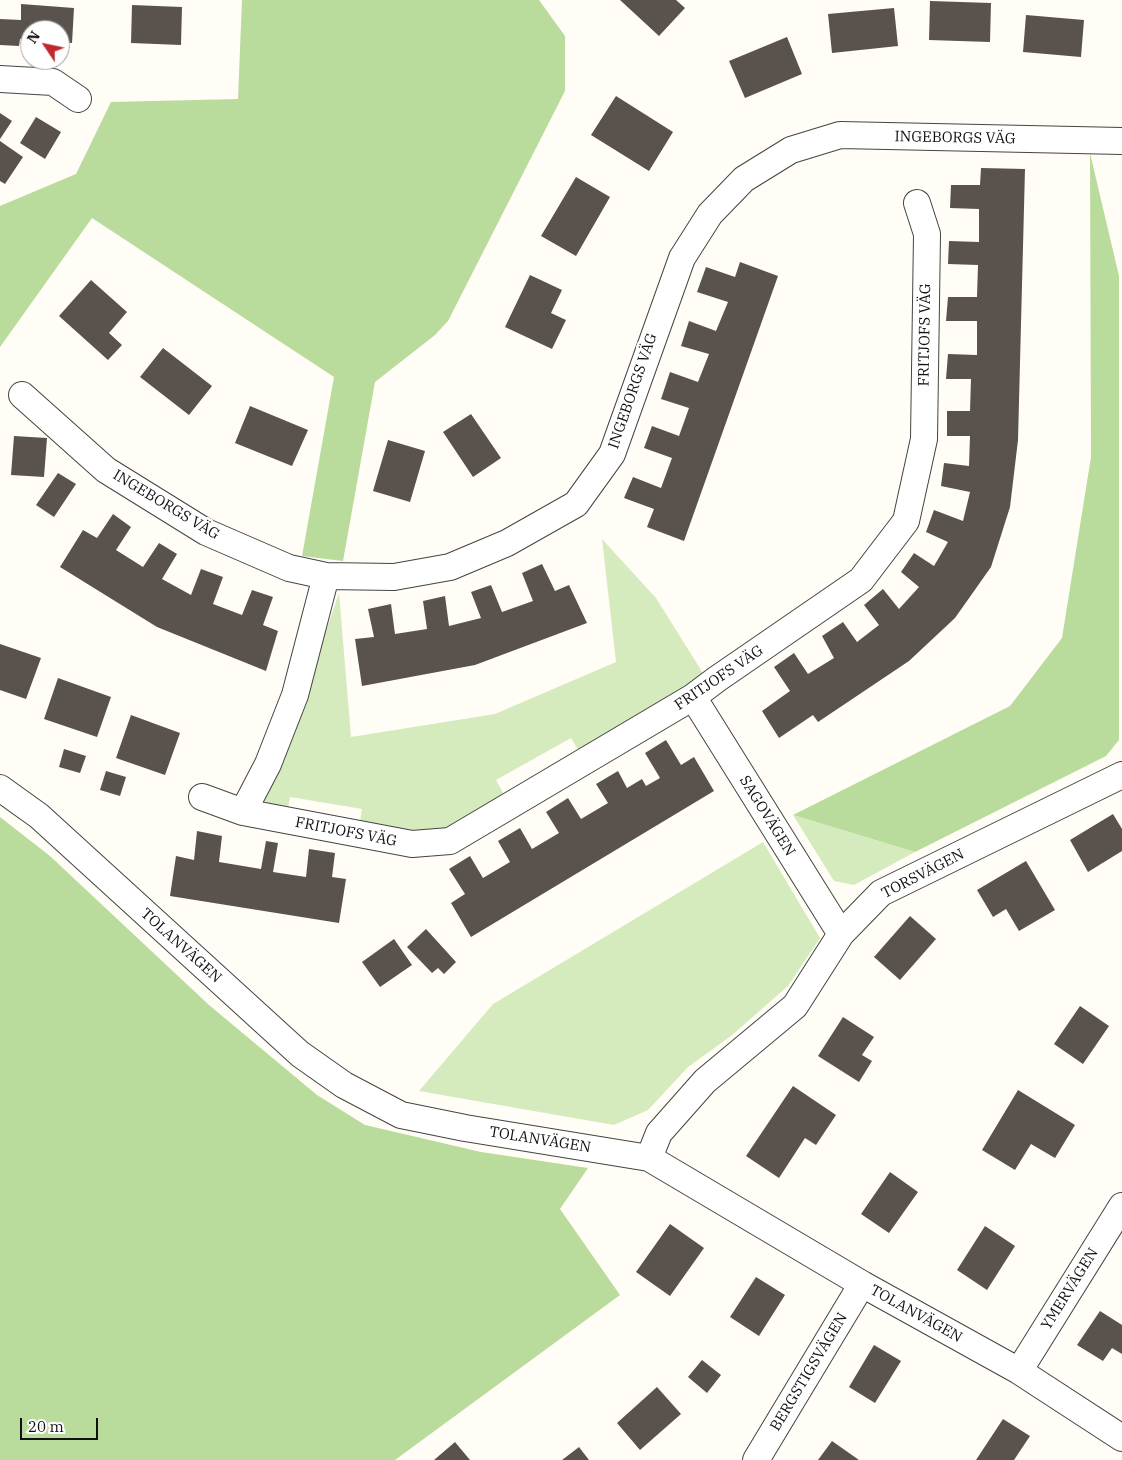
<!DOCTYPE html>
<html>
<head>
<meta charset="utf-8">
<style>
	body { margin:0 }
	#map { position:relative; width:1122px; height:1460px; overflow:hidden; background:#fffdf5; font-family:"IBM Plex Serif",serif }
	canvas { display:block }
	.north { position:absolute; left:20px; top:20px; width:50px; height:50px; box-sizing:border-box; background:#fff; border:1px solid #a0a0a0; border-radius:50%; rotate:304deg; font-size:14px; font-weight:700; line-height:20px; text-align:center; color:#111 }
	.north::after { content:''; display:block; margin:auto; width:18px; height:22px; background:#c4262e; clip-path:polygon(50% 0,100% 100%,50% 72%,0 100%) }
	.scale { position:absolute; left:20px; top:1418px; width:78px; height:22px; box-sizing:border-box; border:2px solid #111; border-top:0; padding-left:6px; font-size:15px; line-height:18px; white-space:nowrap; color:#111; -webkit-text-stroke:4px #fff; paint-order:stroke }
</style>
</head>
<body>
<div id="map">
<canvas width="1122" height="1460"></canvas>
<div class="north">N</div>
<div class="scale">20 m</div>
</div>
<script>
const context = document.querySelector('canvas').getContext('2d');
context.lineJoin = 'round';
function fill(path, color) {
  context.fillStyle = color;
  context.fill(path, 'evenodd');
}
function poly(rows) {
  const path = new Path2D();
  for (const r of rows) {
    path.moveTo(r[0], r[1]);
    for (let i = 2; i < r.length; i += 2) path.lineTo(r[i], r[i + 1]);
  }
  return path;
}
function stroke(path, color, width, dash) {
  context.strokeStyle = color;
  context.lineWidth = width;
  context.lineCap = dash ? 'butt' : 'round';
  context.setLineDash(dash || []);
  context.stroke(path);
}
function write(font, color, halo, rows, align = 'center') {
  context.font = font + ' "IBM Plex Serif",serif';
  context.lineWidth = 5;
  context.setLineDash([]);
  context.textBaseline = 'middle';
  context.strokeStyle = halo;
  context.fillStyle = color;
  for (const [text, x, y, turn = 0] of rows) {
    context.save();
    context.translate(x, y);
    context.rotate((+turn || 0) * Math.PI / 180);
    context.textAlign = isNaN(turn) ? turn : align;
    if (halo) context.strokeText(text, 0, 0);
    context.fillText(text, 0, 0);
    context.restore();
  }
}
const green = poly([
	[602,539,656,598,706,678,582,757,571,738,496,780,507,800,452,832,413,837,359,828,362,809,290,797,287,815,260,810,291,732,339,593,351,737,495,714,616,662],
	[793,815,915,852,854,885,834,881],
	[763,842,820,938,788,986,731,1036,688,1067,648,1110,614,1125,419,1091,493,1004]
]);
const forest = poly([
	[242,0,539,0,565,36,565,91,448,321,435,335,375,382,343,561,302,556,334,377,92,218,0,347,0,206,76,174,111,102,238,99],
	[1090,153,1119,276,1119,740,1106,756,915,852,793,815,1010,706,1062,638,1091,457],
	[0,817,50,856,209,1005,317,1095,365,1125,481,1152,588,1168,560,1209,620,1295,395,1460,0,1460]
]);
const building = poly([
	[620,0,676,0,685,8,659,36],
	[930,1,991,3,990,42,929,40],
	[21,4,74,8,72,43,60,42,60,30,30,30,30,40,20,39,19,46,0,45,0,19,21,20],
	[132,5,182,7,181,45,131,43],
	[894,8,898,46,832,53,828,14],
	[1026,15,1084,20,1081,57,1023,52],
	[787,37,802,74,745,98,729,61],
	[616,96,673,132,649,171,591,135],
	[0,113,12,121,0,139],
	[36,117,61,132,45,159,20,143],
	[0,141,23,157,5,184,0,181],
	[981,168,1025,169,1018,440,1010,507,991,567,955,618,909,661,818,722,813,715,779,738,762,711,790,691,774,667,794,653,808,674,834,658,822,636,843,622,857,642,879,625,864,605,883,589,899,609,919,587,901,572,914,553,934,566,948,542,926,532,934,510,963,521,970,492,941,486,944,463,969,466,970,436,947,436,947,411,970,411,971,379,946,379,948,354,977,355,977,321,946,321,948,297,977,297,978,265,948,264,949,241,979,242,979,209,950,208,951,185,980,185],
	[576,177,610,197,576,256,541,236],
	[740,262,778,276,684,541,647,527,654,509,624,498,633,477,661,488,672,458,644,448,652,426,679,436,689,408,661,399,670,372,698,382,709,354,681,346,689,321,716,331,728,302,697,292,706,267,735,277],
	[530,275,562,290,551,313,566,320,552,349,505,327],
	[91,280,127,312,109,333,122,345,108,360,59,316],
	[163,348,212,386,189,415,140,377],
	[250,406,308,430,292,466,235,443],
	[471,414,501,458,473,477,443,432],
	[14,436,47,438,44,477,11,475],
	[388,440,425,451,410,502,373,491],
	[58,473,76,484,54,517,36,505],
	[113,514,131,527,116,550,143,567,159,543,177,554,162,579,191,595,201,569,223,577,213,604,242,615,252,590,273,597,263,625,278,631,266,671,157,627,60,567,83,530,97,538],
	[542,564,555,591,569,585,587,623,475,665,362,686,355,639,374,637,368,609,391,604,395,634,427,629,423,601,445,596,449,626,481,618,471,592,491,585,502,612,533,601,522,573],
	[0,644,41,658,26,699,0,690],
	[58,678,111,697,97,737,44,719],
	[131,715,180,733,165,775,116,758],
	[666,740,681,765,694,757,714,791,471,937,451,903,465,894,449,869,470,856,483,878,510,862,498,841,520,828,532,849,559,833,546,812,568,798,581,819,608,803,596,784,618,771,627,788,642,779,646,786,660,778,645,753],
	[64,749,86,756,80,773,59,767],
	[106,771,126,777,120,796,100,790],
	[1113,814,1122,829,1122,851,1088,872,1070,840],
	[197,831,222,836,219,862,261,869,266,841,278,843,273,872,306,877,309,849,335,853,332,877,346,879,339,923,170,896,176,856,194,860],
	[1026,861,1055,910,1019,931,1006,909,993,917,977,890],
	[910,916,936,939,900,980,874,957],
	[426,929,456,962,444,974,438,968,432,973,407,947],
	[394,939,412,965,380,987,362,962],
	[1080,1006,1109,1026,1083,1064,1054,1044],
	[843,1017,874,1037,862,1055,872,1061,859,1082,818,1056],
	[793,1086,836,1115,816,1145,805,1138,779,1178,746,1156],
	[1018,1090,1075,1125,1055,1158,1031,1144,1015,1170,982,1150],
	[890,1172,918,1192,889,1233,861,1214],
	[670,1224,704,1248,670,1296,636,1272],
	[985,1226,1015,1246,987,1290,957,1270],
	[756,1277,785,1295,759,1336,730,1317],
	[1100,1311,1122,1325,1122,1354,1112,1348,1103,1361,1077,1345],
	[874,1345,901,1361,875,1403,849,1387],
	[702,1360,721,1375,707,1393,688,1377],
	[657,1387,681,1414,640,1450,617,1423],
	[1003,1419,1030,1436,1014,1460,976,1460],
	[832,1441,859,1460,818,1460],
	[455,1442,470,1460,434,1460],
	[579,1447,589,1460,562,1460]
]);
const minor = poly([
	[0,79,53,82,78,99],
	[22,395,106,470,206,532,289,568,326,576,394,577,450,567,507,543,576,504,612,454,682,258,710,214,744,179,791,150,840,135,1122,141],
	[693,697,841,934],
	[0,788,39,816,300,1054,344,1085,401,1115,465,1128,649,1158,862,1284,1019,1371,1122,1438],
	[202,797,243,812,412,844,450,841,693,697,717,679,861,580,906,521,924,439,927,234,917,203],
	[243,812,268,764,295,695,326,576],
	[649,1158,659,1133,705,1081,795,1006,841,934,881,893,1122,775],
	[1019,1371,1122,1206],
	[756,1460,862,1284]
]);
const streetNames = [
	["INGEBORGS VÄG",955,138,1],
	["FRITJOFS VÄG",925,335,-89],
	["INGEBORGS VÄG",633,391,-71],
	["INGEBORGS VÄG",166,505,31],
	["FRITJOFS VÄG",719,678,-34],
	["SAGOVÄGEN",767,816,58],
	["FRITJOFS VÄG",346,832,11],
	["TORSVÄGEN",923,874,-27],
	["TOLANVÄGEN",181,946,42],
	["TOLANVÄGEN",540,1140,9],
	["YMERVÄGEN",1070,1289,-58],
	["TOLANVÄGEN",916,1314,29],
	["BERGSTIGSVÄGEN",809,1372,-59]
];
fill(green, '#d5ebbd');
fill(forest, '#b9dc9c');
fill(building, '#5a524d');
stroke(minor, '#444', 28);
stroke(minor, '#fff', 26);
write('15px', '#111', '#fff', streetNames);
</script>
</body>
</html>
